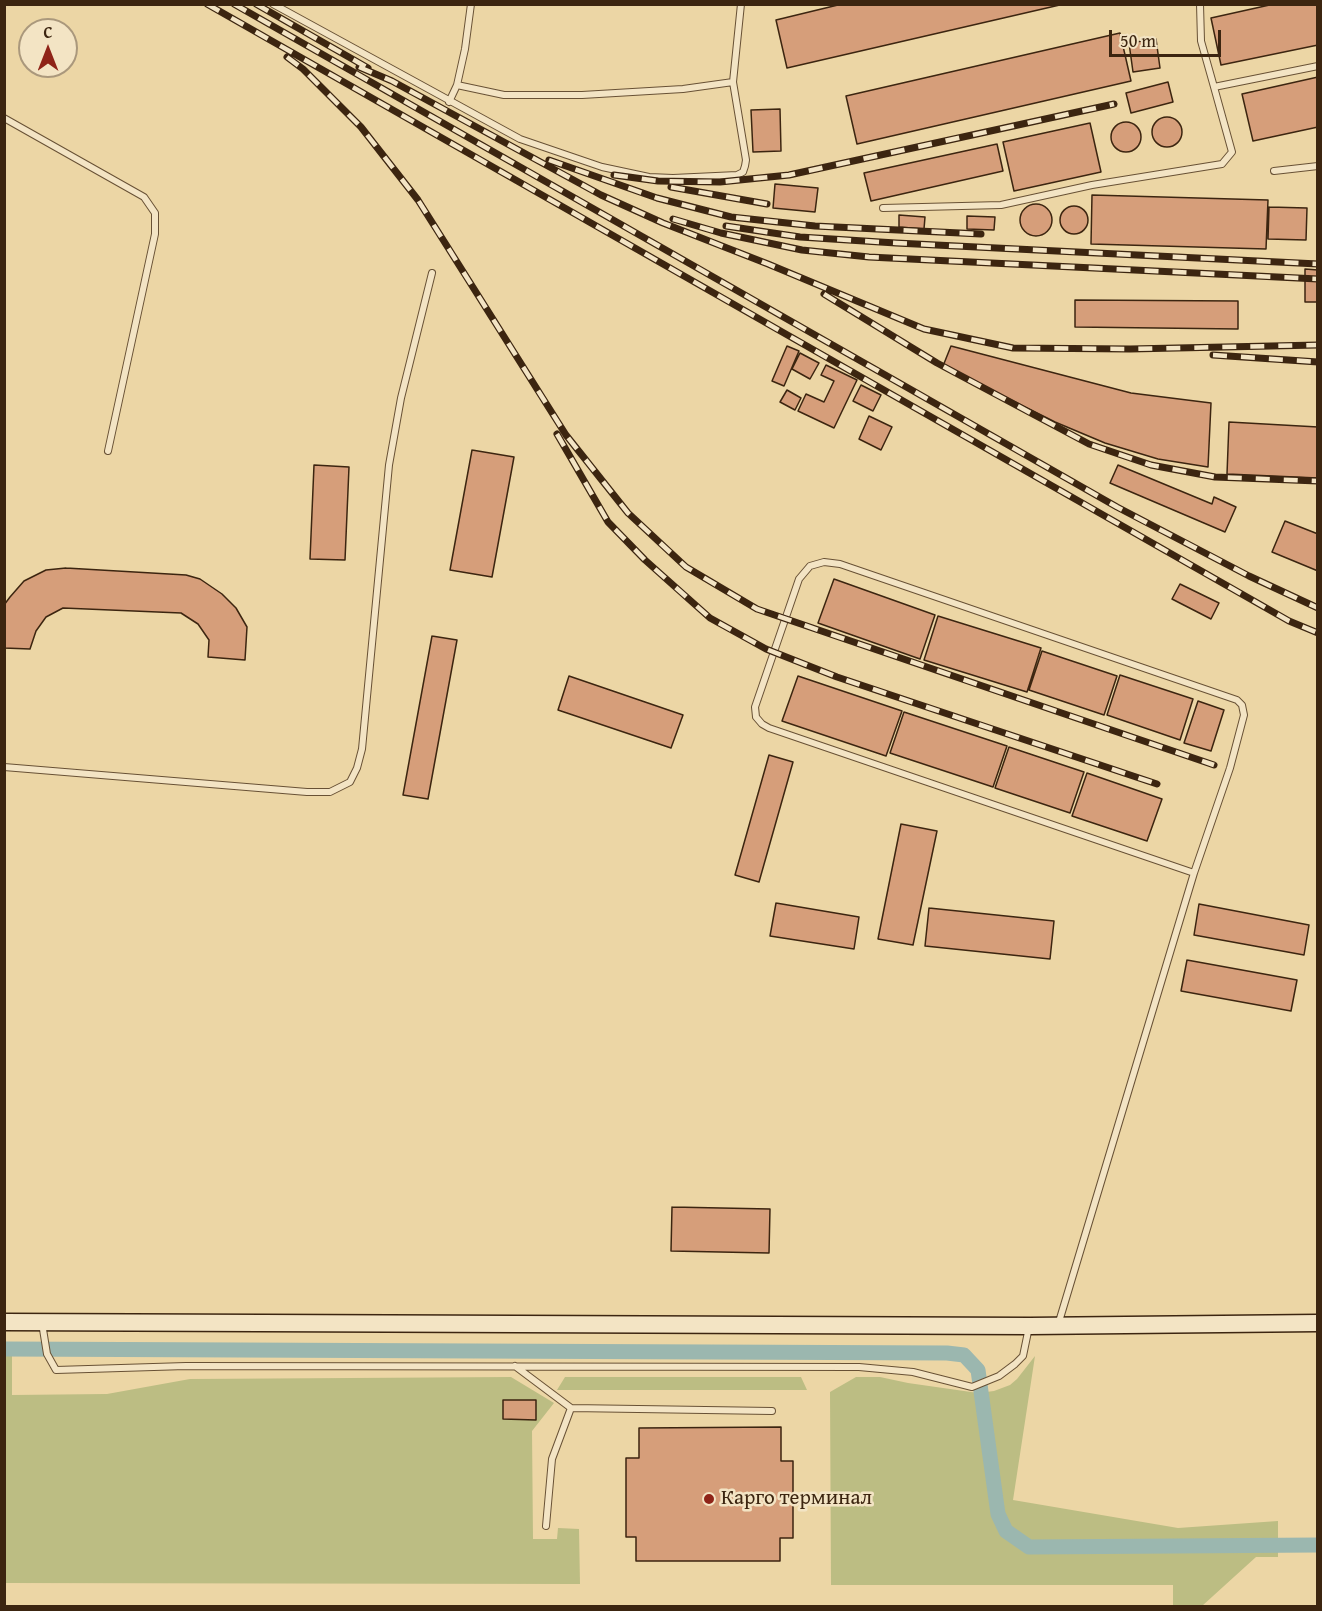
<!DOCTYPE html>
<html>
<head>
<meta charset="utf-8">
<style>
	body { margin:0 }
	#map { position:relative; width:1322px; height:1611px; overflow:hidden; background:#ecd6a5; font-family:"Gentium Book Plus",serif }
	canvas { display:block }
	.frame { position:absolute; inset:0; border:6px solid #3c2510; pointer-events:none }
	.north { position:absolute; left:18px; top:18px; width:60px; height:60px; box-sizing:border-box; background:#f3e4c4; border:2px solid #aa987c; border-radius:50%; rotate:0deg; font-size:16px; font-weight:700; line-height:24px; text-align:center; color:#3c2510 }
	.north::after { content:''; display:block; margin:auto; width:21px; height:27px; background:#8f2418; clip-path:polygon(50% 0,100% 100%,50% 72%,0 100%) }
	.scale { position:absolute; left:1109px; top:30px; width:112px; height:27px; box-sizing:border-box; border:3px solid #3c2510; border-top:0; padding-left:8px; font-size:18px; line-height:21px; white-space:nowrap; color:#3c2510; -webkit-text-stroke:4px #f3e4c4; paint-order:stroke }
</style>
</head>
<body>
<div id="map">
<canvas width="1322" height="1611"></canvas>
<div class="frame"></div>
<div class="north">С</div>
<div class="scale">50 m</div>
</div>
<script>
const context = document.querySelector('canvas').getContext('2d');
context.lineJoin = 'round';
function fill(path, color) {
  context.fillStyle = color;
  context.fill(path, 'evenodd');
}
function poly(rows) {
  const path = new Path2D();
  for (const r of rows) {
    if (r.length === 3) {
      path.moveTo(r[0] + r[2], r[1]);
      path.arc(r[0], r[1], r[2], 0, 2 * Math.PI);
      continue;
    }
    path.moveTo(r[0], r[1]);
    for (let i = 2; i < r.length; i += 2) path.lineTo(r[i], r[i + 1]);
  }
  return path;
}
function stroke(path, color, width, dash) {
  context.strokeStyle = color;
  context.lineWidth = width;
  context.lineCap = dash ? 'butt' : 'round';
  context.setLineDash(dash || []);
  context.stroke(path);
}
function write(font, color, halo, rows, align = 'center') {
  context.font = font + ' "Gentium Book Plus",serif';
  context.lineWidth = 5;
  context.setLineDash([]);
  context.textBaseline = 'middle';
  context.strokeStyle = halo;
  context.fillStyle = color;
  for (const [text, x, y, turn = 0] of rows) {
    context.save();
    context.translate(x, y);
    context.rotate((+turn || 0) * Math.PI / 180);
    context.textAlign = isNaN(turn) ? turn : align;
    if (halo) context.strokeText(text, 0, 0);
    context.fillText(text, 0, 0);
    context.restore();
  }
}
const green = poly([
	[4,1354,12,1354,12,1395,107,1394,190,1379,511,1377,554,1403,532,1431,533,1539,557,1539,558,1528,579,1529,580,1584,5,1583],
	[1035,1356,1013,1500,1178,1528,1278,1521,1278,1557,1256,1557,1202,1606,1173,1606,1173,1585,831,1585,830,1392,856,1377,880,1377,908,1383,978,1393,994,1391,1010,1385,1017,1379],
	[565,1377,801,1377,807,1390,557,1390]
]);
const canal = poly([
	[4,1349,947,1353,964,1355,978,1370,998,1514,1006,1531,1029,1547,1318,1545]
]);
const building = poly([
	[842,4,1064,4,787,68,776,20,842,4],
	[1274,4,1318,4,1318,45,1221,65,1211,18,1274,4],
	[1120,33,1131,81,857,144,846,96,1120,33],
	[1156,39,1160,68,1133,72,1129,43,1156,39],
	[1318,77,1318,127,1253,141,1242,94,1318,77],
	[1168,82,1173,102,1131,113,1126,93,1168,82],
	[780,109,781,151,753,152,751,110,780,109],
	[1167,132,15],
	[1126,137,15],
	[1090,123,1101,172,1014,191,1003,142,1090,123],
	[997,144,1003,171,871,201,864,173,997,144],
	[775,184,818,188,815,212,773,208,775,184],
	[1092,195,1268,200,1266,249,1091,244,1092,195],
	[1036,220,16],
	[1074,220,14],
	[1269,207,1307,208,1306,240,1268,239,1269,207],
	[899,215,925,217,924,229,899,227,899,215],
	[967,216,995,217,994,230,967,229,967,216],
	[1305,269,1318,270,1318,302,1305,302,1305,269],
	[1075,300,1238,301,1238,329,1075,327,1075,300],
	[787,346,799,351,784,386,772,381,787,346],
	[951,346,1131,393,1211,403,1208,467,1158,459,1105,443,1055,422,943,366,951,346],
	[800,353,819,363,810,379,792,369,800,353],
	[826,365,857,380,834,428,798,411,806,394,824,402,834,381,821,375,826,365],
	[861,385,881,395,873,411,853,401,861,385],
	[787,390,801,398,795,410,780,402,787,390],
	[869,416,892,427,881,450,859,439,869,416],
	[1229,422,1318,427,1318,478,1227,474,1229,422],
	[472,450,514,457,492,577,450,570,472,450],
	[314,465,349,467,345,560,310,559,314,465],
	[1118,465,1212,504,1214,497,1236,507,1225,532,1110,483,1118,465],
	[1285,521,1318,534,1318,571,1272,552,1285,521],
	[66,568,186,575,200,579,222,594,236,608,247,627,245,660,208,657,209,640,198,624,181,613,63,608,46,617,36,631,30,649,4,648,4,605,10,597,24,581,46,570,66,568],
	[834,579,935,615,920,659,818,623,834,579],
	[1180,584,1219,603,1211,619,1172,599,1180,584],
	[938,616,1041,648,1027,692,924,660,938,616],
	[432,636,457,640,428,799,403,795,432,636],
	[1042,651,1117,676,1104,715,1029,690,1042,651],
	[1120,675,1193,699,1180,740,1107,715,1120,675],
	[569,676,683,715,671,748,558,710,569,676],
	[798,676,902,711,886,756,782,721,798,676],
	[1198,701,1224,710,1211,751,1184,743,1198,701],
	[904,712,1007,746,993,787,890,753,904,712],
	[1009,747,1084,772,1070,813,995,788,1009,747],
	[769,755,793,762,759,882,735,875,769,755],
	[1087,773,1162,799,1147,841,1072,816,1087,773],
	[901,824,937,831,913,945,878,939,901,824],
	[776,903,859,917,854,949,770,936,776,903],
	[1199,904,1309,925,1304,955,1194,935,1199,904],
	[929,908,1054,921,1050,959,925,946,929,908],
	[1187,960,1297,980,1291,1011,1181,991,1187,960],
	[672,1207,770,1209,769,1253,671,1251,672,1207],
	[503,1400,536,1400,536,1420,503,1419,503,1400],
	[781,1427,781,1461,793,1461,793,1538,780,1538,780,1561,636,1561,636,1537,626,1537,626,1458,639,1458,639,1428,781,1427]
]);
const lane = poly([
	[273,4,520,139,602,167,649,177,673,178,737,175,743,172,745,166,746,160,733,82,741,4],
	[1200,4,1201,41,1214,87,1318,66],
	[457,85,504,95,582,95,683,89,733,82],
	[449,102,457,85,465,49,471,4],
	[4,118,144,197,155,213,155,234,108,451],
	[1274,171,1318,166],
	[883,208,1001,205,1092,185,1222,164,1232,152,1214,87],
	[4,767,307,792,330,792,350,782,357,768,362,749,389,465,401,398,432,273],
	[42,1323,47,1354,56,1370,186,1366,859,1367,913,1372,972,1387,999,1376,1015,1364,1023,1356,1029,1327],
	[1058,1325,1194,873,1230,768,1244,715,1242,705,1237,700,840,564,824,562,810,566,799,579,755,707,756,717,762,724,769,728,1194,873],
	[515,1366,571,1408,772,1411],
	[546,1526,552,1459,571,1408]
]);
const secondary = poly([
	[4,1322,1030,1326,1318,1323]
]);
const rail = poly([
	[207,4,1289,621,1318,633],
	[234,4,1117,507,1249,576,1318,608],
	[256,4,368,68],
	[287,57,303,69,361,127,418,200,566,435,628,513,686,567,757,609,1214,765],
	[359,67,392,81,601,195,663,223,768,264,924,329,1013,348,1130,349,1318,345],
	[549,160,657,198,731,217,815,226,981,234],
	[614,175,658,181,720,182,789,175,1114,104],
	[671,187,767,204],
	[673,219,721,233,802,250,869,257,1318,279],
	[726,226,800,237,896,243,1318,264],
	[824,294,937,363,1089,444,1151,465,1215,477,1318,481],
	[1213,355,1318,362],
	[557,434,608,522,645,560,710,618,766,649,837,677,1157,784]
]);
const markers = [
	[709,1499,6,"#8f2418"]
];
const poiNames = [
	["Карго терминал",721,1499]
];
fill(green, '#bcbd83');
stroke(canal, '#9bb7af', 15);
fill(building, '#d69e7a');
stroke(building, '#3c2510', 1.5);
stroke(lane, '#685135', 8);
stroke(secondary, '#3c2510', 19);
stroke(lane, '#f3e4c4', 6);
stroke(secondary, '#f3e4c4', 16);
stroke(rail, '#3c2510', 7);
stroke(rail, '#f3e4c4', 4.5, [14]);
for (const [x, y, r, color] of markers) {
  const dot = new Path2D();
  dot.arc(x, y, r, 0, 2 * Math.PI);
  context.fillStyle = color;
  context.fill(dot);
  stroke(dot, '#f3e4c4', 2);
}
write('21px', '#3c2510', '#f3e4c4', poiNames, 'left');
</script>
</body>
</html>
